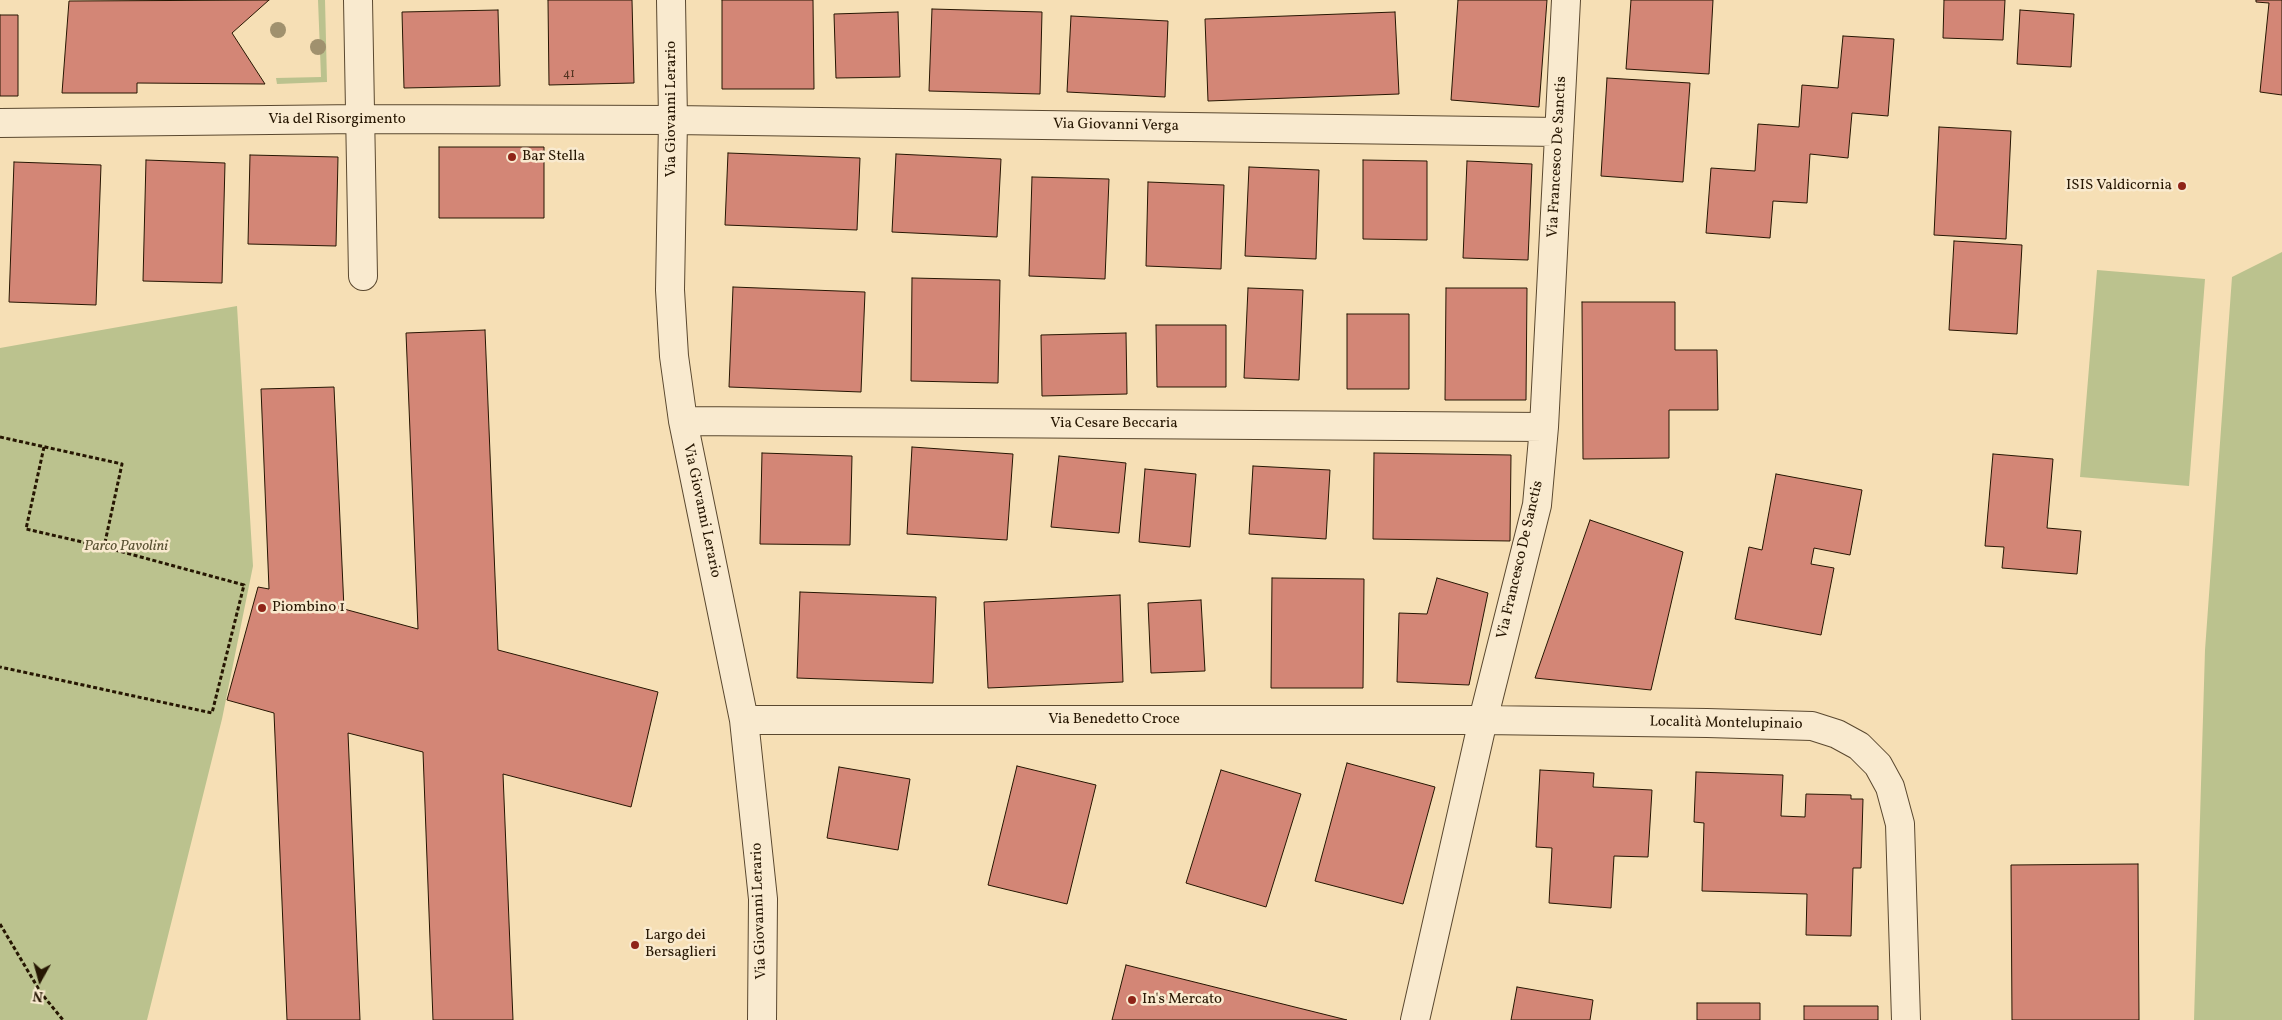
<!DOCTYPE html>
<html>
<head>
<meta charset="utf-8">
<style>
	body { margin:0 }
	#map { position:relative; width:2282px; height:1020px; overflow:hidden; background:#f6dfb5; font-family:Vollkorn,serif }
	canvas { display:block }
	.north { position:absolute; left:15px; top:955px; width:50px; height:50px; -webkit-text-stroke:4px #f9eacf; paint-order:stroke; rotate:187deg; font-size:14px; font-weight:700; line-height:20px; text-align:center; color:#261602 }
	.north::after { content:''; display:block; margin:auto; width:18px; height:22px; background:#261602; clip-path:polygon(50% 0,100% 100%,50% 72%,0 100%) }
</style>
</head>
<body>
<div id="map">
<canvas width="2282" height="1020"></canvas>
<div class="north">N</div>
</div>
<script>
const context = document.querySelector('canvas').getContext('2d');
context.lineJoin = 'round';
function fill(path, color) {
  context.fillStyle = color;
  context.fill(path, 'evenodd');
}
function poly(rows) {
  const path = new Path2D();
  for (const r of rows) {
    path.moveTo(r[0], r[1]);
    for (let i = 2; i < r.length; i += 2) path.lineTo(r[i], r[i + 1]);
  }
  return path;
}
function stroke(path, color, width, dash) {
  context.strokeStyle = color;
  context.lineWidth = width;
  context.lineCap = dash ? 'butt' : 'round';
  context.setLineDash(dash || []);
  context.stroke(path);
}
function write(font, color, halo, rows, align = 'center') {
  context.font = font + ' Vollkorn,serif';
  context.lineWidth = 5;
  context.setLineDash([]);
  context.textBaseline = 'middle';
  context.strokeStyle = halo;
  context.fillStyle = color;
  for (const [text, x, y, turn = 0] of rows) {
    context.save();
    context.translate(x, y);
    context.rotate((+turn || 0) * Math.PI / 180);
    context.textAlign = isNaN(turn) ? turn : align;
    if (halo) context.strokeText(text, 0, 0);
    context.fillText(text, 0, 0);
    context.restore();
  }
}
const green = poly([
	[318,0,325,0,327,82,277,84,276,78,321,77],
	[2282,252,2282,1020,2194,1020,2205,650,2232,277],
	[2097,270,2205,279,2189,486,2080,477],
	[237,306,253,566,222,719,147,1020,0,1020,0,348]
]);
const building = poly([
	[269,0,232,33,265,84,137,83,137,93,62,93,69,1,269,0],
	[548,0,632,0,634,83,549,85,548,0],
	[722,0,813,0,814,89,722,89,722,0],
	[1458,0,1547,0,1539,107,1451,100,1458,0],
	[1631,0,1713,0,1709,74,1626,69,1631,0],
	[1944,0,2005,0,2003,40,1943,38,1944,0],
	[2256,0,2282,0,2282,95,2260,92,2269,3,2256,2,2256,0],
	[932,9,1042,12,1040,94,929,91,932,9],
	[498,10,500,86,404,88,402,12,498,10],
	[2020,10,2074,14,2071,67,2017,64,2020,10],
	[898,12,900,77,836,78,834,14,898,12],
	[1395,12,1399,94,1208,101,1205,19,1395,12],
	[0,15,18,15,18,96,0,96,0,15],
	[1071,16,1168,21,1165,97,1067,92,1071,16],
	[1843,36,1894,39,1888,116,1852,113,1848,158,1810,154,1807,203,1773,201,1770,238,1706,233,1711,168,1755,171,1758,124,1799,127,1802,85,1838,88,1843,36],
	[1607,78,1690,83,1683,182,1601,176,1607,78],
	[1939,127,2011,131,2006,239,1934,235,1939,127],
	[439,147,544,147,544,218,439,218,439,147],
	[728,153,860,158,857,230,725,225,728,153],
	[896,154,1001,159,997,237,892,232,896,154],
	[250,155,338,157,336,246,248,244,250,155],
	[146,160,225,163,222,283,143,281,146,160],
	[1363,160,1427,161,1427,240,1363,239,1363,160],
	[1467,161,1532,164,1528,260,1463,258,1467,161],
	[14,162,101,165,96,305,9,302,14,162],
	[1249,167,1319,170,1316,259,1245,256,1249,167],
	[1032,177,1109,179,1105,279,1029,276,1032,177],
	[1148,182,1224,185,1221,269,1146,266,1148,182],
	[1954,241,2022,245,2017,334,1949,330,1954,241],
	[912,278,1000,280,998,383,911,381,912,278],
	[733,287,865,292,861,392,729,387,733,287],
	[1248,288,1303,290,1299,380,1244,378,1248,288],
	[1446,288,1527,288,1526,400,1445,400,1446,288],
	[1582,302,1675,302,1675,350,1717,350,1718,410,1669,410,1669,458,1583,459,1582,302],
	[1347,314,1409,314,1409,389,1347,389,1347,314],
	[1156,325,1226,325,1226,387,1157,387,1156,325],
	[485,330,498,650,658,692,631,807,503,774,513,1020,433,1020,423,752,348,733,360,1020,287,1020,274,713,227,700,258,587,269,589,261,389,334,387,344,609,418,629,406,333,485,330],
	[1126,333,1127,394,1042,396,1041,335,1126,333],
	[912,447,1013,454,1007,540,907,534,912,447],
	[762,453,852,456,850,545,760,544,762,453],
	[1374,453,1511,455,1510,541,1373,539,1374,453],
	[1993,454,2053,459,2047,528,2081,531,2077,574,2002,568,2004,547,1985,546,1993,454],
	[1059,456,1126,463,1119,533,1051,527,1059,456],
	[1253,466,1330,470,1326,539,1249,534,1253,466],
	[1145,469,1196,474,1190,547,1139,542,1145,469],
	[1776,474,1862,490,1850,555,1814,548,1811,564,1834,568,1821,635,1735,619,1749,547,1762,550,1776,474],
	[1590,520,1683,552,1651,690,1535,678,1590,520],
	[1272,578,1364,579,1363,688,1271,688,1272,578],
	[1437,578,1488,593,1469,685,1397,682,1399,613,1427,614,1437,578],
	[800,592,936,597,933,683,797,678,800,592],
	[1120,595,1123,682,988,688,984,602,1120,595],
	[1201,600,1205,671,1151,673,1148,603,1201,600],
	[1347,763,1435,787,1403,904,1315,881,1347,763],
	[1017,766,1096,785,1067,904,988,885,1017,766],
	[839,767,910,779,898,850,827,838,839,767],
	[1221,770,1301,794,1266,907,1186,883,1221,770],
	[1540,770,1594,773,1593,787,1652,790,1648,857,1614,856,1611,908,1549,903,1552,848,1536,847,1540,770],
	[1696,772,1783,775,1781,816,1805,817,1806,794,1851,795,1851,799,1863,799,1861,868,1853,868,1851,936,1806,935,1807,894,1702,891,1704,823,1694,822,1696,772],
	[2138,864,2139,1020,2012,1020,2011,865,2138,864],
	[1126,965,1347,1020,1112,1020,1126,965],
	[1517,987,1593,1000,1590,1020,1511,1020,1517,987],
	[1697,1003,1760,1003,1760,1020,1697,1020,1697,1003],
	[1804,1006,1878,1006,1878,1020,1804,1020,1804,1006]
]);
const path = poly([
	[0,437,122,464,104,547,244,585,212,713,0,667],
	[44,447,26,529,104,547],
	[0,924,41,993,63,1020]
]);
const minor = poly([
	[358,0,363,276],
	[671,0,673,120,670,290,674,356,683,421,744,720,763,899,762,1020],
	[0,123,360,119,673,120,1559,132],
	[683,421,1544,427],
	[744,720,1483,720,1707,723,1812,726,1837,734,1859,746,1878,765,1890,787,1900,824,1906,1020],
	[1415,1020,1483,720,1537,505,1544,427,1566,0]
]);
const trees = [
	[278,30],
	[318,47]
];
const markers = [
	[512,157,5,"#8f2418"],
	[2182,186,5,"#8f2418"],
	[262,608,5,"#8f2418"],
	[635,945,5,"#8f2418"],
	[1132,1000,5,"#8f2418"]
];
const numberNames = [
	["41",569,75]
];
const streetNames = [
	["Via Giovanni Lerario",672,109,-90],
	["Via del Risorgimento",337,120],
	["Via Giovanni Verga",1116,126,1],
	["Via Francesco De Sanctis",1558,157,-87],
	["Via Cesare Beccaria",1114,424],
	["Via Giovanni Lerario",701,511,78],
	["Via Francesco De Sanctis",1521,560,-77],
	["Via Benedetto Croce",1114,720],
	["Località Montelupinaio",1726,724,1],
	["Via Giovanni Lerario",760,911,-92]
];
const poiNames = [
	["Bar Stella",522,157],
	["ISIS Valdicornia",2172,186,"right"],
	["Piombino 1",272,608],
	["Largo dei",645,936],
	["Bersaglieri",645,953],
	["In's Mercato",1142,1000]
];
const parkNames = [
	["Parco Pavolini",126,547]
];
fill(green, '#bbc28e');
fill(building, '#d38676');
stroke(building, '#261602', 1);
stroke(minor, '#5a482f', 30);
stroke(path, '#261602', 3, [4, 2.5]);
stroke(minor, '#f9eacf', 28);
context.fillStyle = '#a0916e';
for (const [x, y] of trees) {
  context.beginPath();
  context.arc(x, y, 8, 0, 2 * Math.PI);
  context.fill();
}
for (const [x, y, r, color] of markers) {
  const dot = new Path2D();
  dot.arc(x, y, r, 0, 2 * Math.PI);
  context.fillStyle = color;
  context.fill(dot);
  stroke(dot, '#f9eacf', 2);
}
write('12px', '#51321f', null, numberNames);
write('15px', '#261602', '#f9eacf', streetNames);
write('15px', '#261602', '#f9eacf', poiNames, 'left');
write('italic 15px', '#5a5233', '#f9eacf', parkNames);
</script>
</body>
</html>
